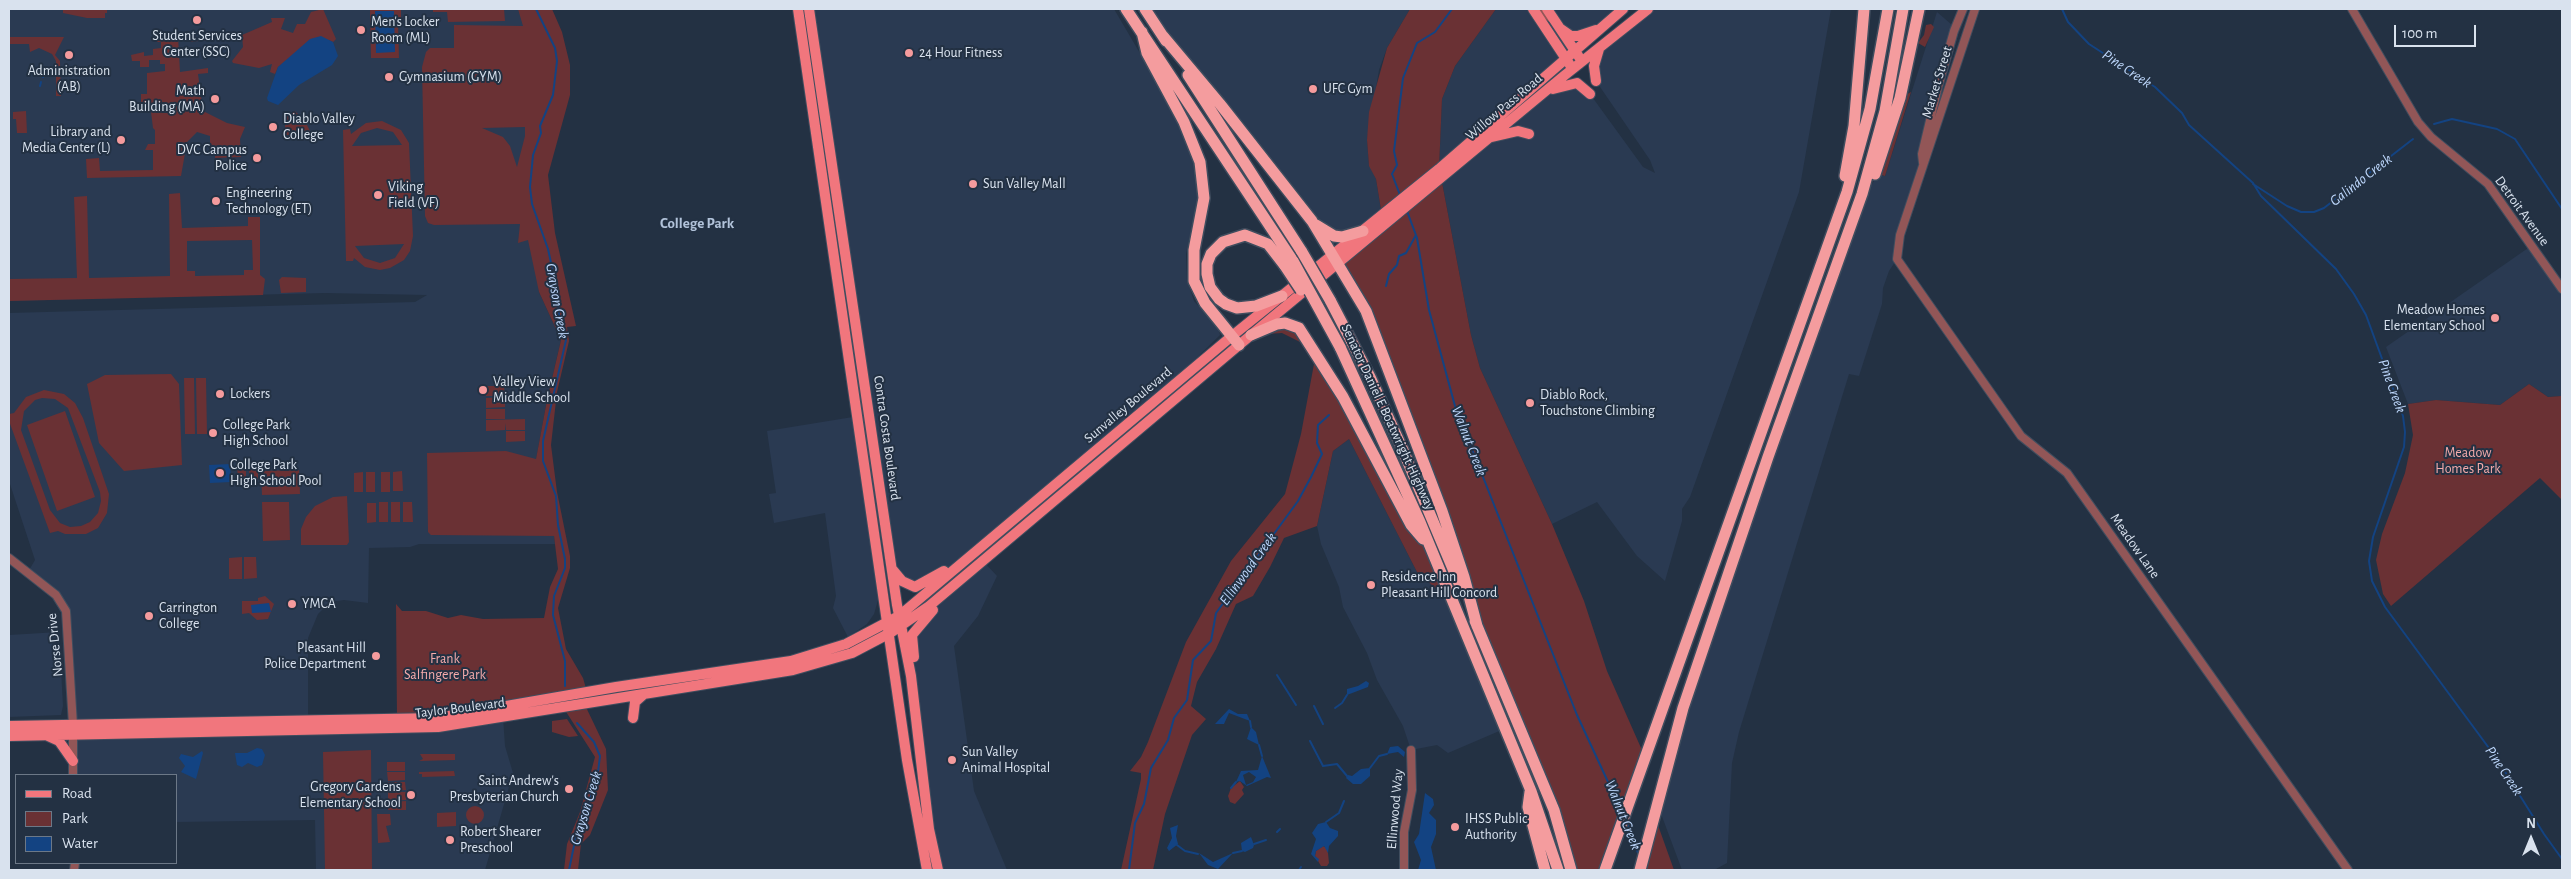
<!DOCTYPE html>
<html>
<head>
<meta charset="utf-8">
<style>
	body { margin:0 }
	#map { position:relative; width:2571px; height:879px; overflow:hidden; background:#233143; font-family:"Alegreya Sans",sans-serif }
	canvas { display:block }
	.frame { position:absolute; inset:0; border:10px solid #d9e2ee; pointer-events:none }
	.legend { position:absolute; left:15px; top:774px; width:162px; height:90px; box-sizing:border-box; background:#233143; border:1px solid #6c7887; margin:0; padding:6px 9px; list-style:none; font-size:15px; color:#d9e2ee }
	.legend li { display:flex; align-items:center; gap:10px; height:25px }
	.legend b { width:25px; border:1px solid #6c7887 }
	.north { position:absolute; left:2506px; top:814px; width:50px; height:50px; -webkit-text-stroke:4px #233143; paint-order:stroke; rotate:0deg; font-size:14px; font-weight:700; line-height:20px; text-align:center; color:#d9e2ee }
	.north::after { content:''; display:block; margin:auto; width:18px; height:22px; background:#d9e2ee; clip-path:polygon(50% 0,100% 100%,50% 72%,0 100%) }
	.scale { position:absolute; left:2394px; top:25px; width:82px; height:22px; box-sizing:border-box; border:2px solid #d9e2ee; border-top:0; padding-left:6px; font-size:15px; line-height:18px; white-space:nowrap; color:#d9e2ee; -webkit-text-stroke:4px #233143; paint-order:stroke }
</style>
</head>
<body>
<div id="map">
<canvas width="2571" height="879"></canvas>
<div class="frame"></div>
<ul class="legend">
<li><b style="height:6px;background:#f1767d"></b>Road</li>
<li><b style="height:14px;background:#6a3134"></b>Park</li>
<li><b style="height:14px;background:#134382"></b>Water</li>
</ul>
<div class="north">N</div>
<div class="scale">100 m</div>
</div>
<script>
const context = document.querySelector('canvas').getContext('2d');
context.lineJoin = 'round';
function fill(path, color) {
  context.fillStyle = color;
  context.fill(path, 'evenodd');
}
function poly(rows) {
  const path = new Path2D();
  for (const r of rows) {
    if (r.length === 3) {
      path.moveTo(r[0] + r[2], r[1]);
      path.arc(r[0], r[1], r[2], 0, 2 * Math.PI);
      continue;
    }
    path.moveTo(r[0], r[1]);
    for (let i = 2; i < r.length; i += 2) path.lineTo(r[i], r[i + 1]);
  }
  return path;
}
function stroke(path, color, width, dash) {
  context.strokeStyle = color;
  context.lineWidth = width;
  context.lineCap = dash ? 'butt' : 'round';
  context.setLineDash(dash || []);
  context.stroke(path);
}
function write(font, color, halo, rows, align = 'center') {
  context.font = font + ' "Alegreya Sans",sans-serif';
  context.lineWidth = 4;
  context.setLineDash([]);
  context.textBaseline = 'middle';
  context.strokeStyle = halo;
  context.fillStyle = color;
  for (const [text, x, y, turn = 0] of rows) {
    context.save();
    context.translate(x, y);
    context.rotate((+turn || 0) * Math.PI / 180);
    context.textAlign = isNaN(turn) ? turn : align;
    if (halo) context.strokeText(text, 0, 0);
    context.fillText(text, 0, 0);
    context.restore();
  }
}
const built = poly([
	[9,9,528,9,539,292,561,340,547,400,536,460,550,500,555,544,419,544,410,547,369,548,368,603,344,600,330,602,318,614,308,638,308,719,73,725,69,638,61,600,28,572,35,560,9,481,9,313,415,302,427,295,325,293,9,301],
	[809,9,1114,9,1178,118,1192,150,1200,190,1186,254,1187,280,1194,301,1218,328,1220,335,1151,403,968,557,915,587,892,568],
	[1145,9,1410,9,1387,48,1379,70,1367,140,1369,164,1376,179,1382,216,1342,237,1324,230],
	[1496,9,1533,9,1566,59,1439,169,1442,99,1455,66],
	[1547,9,1623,9,1604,26,1571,36],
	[1648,9,1831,9,1799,192,1690,497,1682,509,1682,521,1665,581,1637,556,1597,502,1552,524,1480,368,1471,335,1441,177,1546,92,1570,83,1590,94,1643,167,1655,173,1650,160,1596,81,1596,58],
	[1937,12,1959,31,1897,259,1889,271,1883,288,1882,304,1859,376,1849,374,1739,732,1732,763,1727,863,1714,870,1682,870,1657,803,1683,708,1868,191,1878,174,1885,176],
	[2531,246,2562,289,2561,396,2548,397,2529,384,2500,405,2436,400,2408,404,2386,347],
	[859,416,880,567,878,600,874,614,867,624,848,637,833,608,836,596,825,513,774,523,769,494,776,493,767,431],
	[1349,439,1418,574,1451,600,1504,729,1448,753,1437,745,1411,750,1403,726,1377,680,1367,653,1343,607,1339,587,1321,544,1317,526,1333,451],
	[983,561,997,576,978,616,954,646,974,791,1007,870,938,870,911,636,936,607,942,595],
	[59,632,63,706,61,715,9,717,9,635],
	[503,717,505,746,513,773,485,870,316,870,315,820,176,822,176,775,73,775,73,734]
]);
const green = poly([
	[63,9,107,9,107,13,105,13,105,18,87,18,63,13],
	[323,9,336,39,333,42,329,40,305,45,278,67,275,74,270,72,272,64,259,68,233,63,232,61,243,47,242,35,272,22,271,18,285,18,281,29,293,33,297,24,305,24,311,12],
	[370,9,401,9,401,20,398,23,399,58,371,58],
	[433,9,504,9,505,21,448,22,447,12,433,12],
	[518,9,552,9,562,32,570,65,570,95,548,175,555,233,576,326,567,327,569,341,557,392,551,445,557,492,570,556,570,568,558,608,566,649,583,678,587,692,397,719,396,604,402,611,426,611,448,618,461,615,483,619,544,618,550,587,558,569,554,536,431,535,428,532,427,453,506,451,536,459,547,400,561,340,539,292,528,240,518,243,520,224,434,225,428,223,425,216,422,67,426,52,430,48,454,48,454,25,523,26],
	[525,127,525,136,517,167,510,146,503,137,482,128],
	[1410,9,1496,9,1455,66,1442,99,1439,169,1382,216,1376,179,1369,166,1367,140,1369,112,1387,48],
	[1931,24,1934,27,1925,47,1918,43,1924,35,1926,25],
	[157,31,178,36,180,72,208,68,208,73,198,74,203,111,227,123,245,127,240,139,241,157,215,158,215,153,210,153,210,136,197,132,187,142,181,176,87,178,86,159,99,158,100,171,153,170,153,150,145,150,148,144,155,144,155,130,153,128,151,112,141,103,141,94,147,94,147,73,165,71,165,64,160,64,160,60,149,60,149,67,140,67,140,61,132,61,131,55,144,52,144,56,153,55,153,49,161,48,161,42,157,42],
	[179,33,210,40,187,42],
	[9,37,64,37,55,55,60,61,61,96,56,96,56,61,52,54,39,48,30,52,29,44,9,44],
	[1911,92,1885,176,1878,174,1886,161,1900,98],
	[26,111,27,133,17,133,16,119,13,119,13,112],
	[295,111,305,121,310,131,305,135,285,135,285,117],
	[382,121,401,130,409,143,413,236,410,251,404,260,390,268,380,270,365,267,354,258,353,261,346,261,343,130,350,129,351,134,366,123],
	[377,128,393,132,402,145,352,146,361,133],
	[404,244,395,258,380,263,364,258,355,246],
	[1441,177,1471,335,1480,368,1552,524,1584,601,1607,671,1645,757,1605,870,1571,870,1370,321,1338,263],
	[180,193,182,228,248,226,248,217,260,217,260,275,265,279,263,295,9,301,9,279,77,278,74,197,87,196,89,278,170,276,169,194],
	[252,240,253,270,244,270,244,275,195,276,195,271,187,271,187,241],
	[282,277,306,278,306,292,281,293,279,280],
	[1293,325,1429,546,1451,600,1418,574,1349,439,1333,451,1317,526,1284,538,1270,567,1253,596,1236,604,1216,649,1197,682,1191,706,1206,719,1192,735,1165,814,1153,870,1121,870,1141,779,1141,773,1130,771,1141,757,1148,742,1186,642,1231,561,1285,494,1301,434,1314,364,1300,342,1282,333,1251,335],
	[171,374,179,384,182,465,124,471,99,443,87,384,105,375],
	[184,378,194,378,195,434,185,434],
	[196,378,206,378,207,434,197,434],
	[2529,384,2548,397,2561,396,2562,391,2562,500,2540,478,2391,606,2383,594,2376,560,2382,534,2405,473,2413,435,2408,404,2436,400,2500,405],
	[485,386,504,386,505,396,486,396],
	[44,390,64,394,75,403,83,418,109,494,107,513,98,528,86,534,65,534,58,531,50,533,9,421,9,414,14,413,26,397],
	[42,398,55,399,68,408,100,492,101,501,98,513,90,522,81,526,70,527,60,523,50,510,21,430,24,411,35,400],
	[505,397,505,407,486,408,486,398],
	[486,409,505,409,505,419,486,419],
	[65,411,95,497,57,511,27,425],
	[525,419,525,430,506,430,506,423,505,430,486,431,486,420],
	[506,431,525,431,525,441,506,442],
	[249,463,258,463,258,481,249,481],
	[237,464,246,464,246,481,238,482],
	[299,470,300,494,262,495,261,471],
	[402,471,403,491,393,491,393,472],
	[363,472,363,492,354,492,354,473],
	[366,472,375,472,375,492,366,492],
	[381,472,390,472,390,492,381,492],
	[347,496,349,542,347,545,301,545,301,529,306,517,315,506,333,497],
	[262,502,289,502,290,540,263,541],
	[379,502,388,502,388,522,379,522],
	[391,502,400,502,400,522,391,522],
	[403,502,412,502,413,522,403,522],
	[367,503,376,503,376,522,367,523],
	[242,557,242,579,229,579,229,558],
	[244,557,256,557,257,578,244,579],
	[265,596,274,604,268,619,257,620,249,613,242,614,242,601,258,601,258,598],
	[584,703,606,749,608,790,590,835,581,844,578,870,564,870,567,844,580,812,595,757,563,707],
	[567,719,578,736,569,737,552,732,552,721],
	[371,750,372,870,325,870,323,752],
	[420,754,455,754,455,760,419,761,423,759],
	[387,762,405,762,405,771,387,771],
	[454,771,455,776,422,777,422,774,419,774,419,772],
	[387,772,405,772,405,780,388,781],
	[1240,781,1244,787,1242,790,1244,794,1235,804,1230,802,1228,796,1231,788],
	[388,782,405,782,406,790,388,791],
	[388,792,406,792,406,800,388,801],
	[406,801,406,810,388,810,388,802],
	[475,815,9],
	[456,812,456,826,437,827,437,813],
	[377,814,390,814,391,825,386,826,390,842,378,843],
	[1654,814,1674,870,1640,870],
	[1323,846,1327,848,1328,853,1329,863,1327,866,1321,866,1315,856,1316,851]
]);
const water = poly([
	[375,11,394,11,395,52,376,53],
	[321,36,333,42,338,56,332,65,299,85,278,105,268,101,267,98,278,67,310,39],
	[230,464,231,482,210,483,209,465],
	[269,603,271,612,252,613,251,605],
	[1366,681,1369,683,1368,687,1347,695,1347,689,1358,686],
	[1229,709,1238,714,1247,714,1250,721,1229,713,1224,724,1215,724],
	[1251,727,1256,732,1259,745,1247,739],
	[1398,746,1405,752,1404,757,1398,752,1387,754,1390,747],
	[257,748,262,749,265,755,262,765,257,767,248,763,242,767,237,765,235,753,247,753],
	[202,751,203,753,196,779,181,772,185,766,179,758,181,754,193,757],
	[1262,756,1271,778,1267,777,1247,786,1240,781,1236,782,1241,771,1258,770],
	[1249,772,1256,777,1253,782,1246,785,1243,775],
	[1370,768,1370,776,1361,784,1353,784,1346,778,1348,775,1352,776,1361,769],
	[1425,793,1433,799,1434,805,1429,813,1436,820,1436,834,1431,847,1436,870,1418,870,1421,860,1414,842,1419,834],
	[1326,822,1330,828,1338,831,1338,836,1329,846,1328,853,1324,846,1316,851,1315,856,1319,859,1318,862,1311,854,1316,839,1312,833,1318,824],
	[1178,825,1176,836,1178,844,1169,851,1167,848,1172,838,1170,828],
	[1251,837,1254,845,1253,848,1245,852,1242,851,1241,843],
	[1199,853,1213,862,1233,853,1218,869,1208,865]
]);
const stream = poly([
	[536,9,555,48,557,61,553,95,540,126,541,133,533,155,530,187,532,204,548,249,557,290,559,315,566,340,543,441,543,461,556,496,558,525,565,559,565,568,554,596,553,615,565,661,565,686],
	[2062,9,2068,22,2089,44,2155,87,2182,113,2189,125,2253,183,2261,196,2336,269,2354,294,2366,315,2403,416,2405,432,2404,447,2373,537,2369,561,2372,581,2385,607,2497,759,2544,834,2562,859],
	[43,77,44,71],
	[40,86,41,82],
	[2434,124,2452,119,2497,129,2515,139,2562,209],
	[2253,184,2287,206,2301,212,2314,212,2324,208,2413,139],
	[1400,195,1392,174,1397,165,1394,151,1403,78,1417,43,1435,32,1452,9],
	[1407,211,1417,238,1429,310,1455,406,1577,715,1621,810],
	[1386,286,1389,274,1397,265,1399,256,1406,253,1416,235],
	[1277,675,1296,705],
	[1314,706,1323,724],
	[1335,708,1342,703,1347,695],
	[1250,721,1251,727],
	[1310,741,1323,766,1337,764,1347,776],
	[1259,745,1262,756],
	[1370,768,1379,756,1387,754],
	[1231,788,1236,782],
	[1326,822,1339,813,1344,801],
	[1627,823,1639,856],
	[1277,832,1280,829],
	[1254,844,1266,840],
	[1177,845,1185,851,1198,854],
	[1233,853,1242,851],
	[569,870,576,836,597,780,600,756,594,742,577,723],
	[1129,870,1135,823,1144,804,1151,768,1168,740,1174,718,1187,700,1193,660,1211,641,1216,613,1298,501,1311,477,1322,454,1317,443,1318,425,1329,415],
	[1299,870,1301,867]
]);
const minor = poly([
	[1539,9,1551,18],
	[1975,9,1900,235,1897,259,2021,436,2067,473,2348,870],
	[2352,9,2418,122,2431,137,2488,184,2562,289],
	[1923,163,1922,154,1938,87,1954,31,1963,9],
	[9,558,56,595,66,611,73,725,73,775],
	[74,870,75,863],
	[1404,870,1404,832,1412,790,1411,750]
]);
const major = poly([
	[798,9,907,760,927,870],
	[809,9,897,605,911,676,929,829,938,870],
	[1533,9,1570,65],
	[1547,9,1579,57],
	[1561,29,1571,36,1578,36,1596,30],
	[1596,81,1594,66,1599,49],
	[1553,89,1577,83,1590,94],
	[1492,137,1518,131,1529,134],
	[892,569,902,581,915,587,944,571],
	[914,657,912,635,933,610],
	[633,718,635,702,644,694],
	[9,726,437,718,616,687,791,661,846,644,899,616,1232,336,1439,169,1623,9],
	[9,736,438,727,793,670,852,653,890,633,928,607,1239,345,1565,75,1648,9],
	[48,736,59,741,73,761]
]);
const highway = poly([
	[1126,9,1293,261],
	[1145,9,1166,41],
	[1142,32,1147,53,1184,122,1200,162,1204,198,1194,250,1194,281,1205,303,1239,345],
	[1163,36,1220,104,1312,221,1366,311,1442,511,1464,577,1477,626],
	[1188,75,1302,252],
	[1875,174,1900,98,1919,9],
	[1845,176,1854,126,1864,9],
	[1316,225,1334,236,1342,237,1363,231],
	[1282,296,1256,306,1237,308,1226,304,1219,299,1210,287,1207,274,1207,264,1211,254,1223,242,1245,235,1268,244,1285,266],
	[1330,300,1370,377,1402,448,1459,583],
	[1251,335,1277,324,1285,323,1299,328,1343,397,1411,525,1423,539],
	[1340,347,1420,522,1531,791,1558,870],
	[1475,621,1554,810,1571,870],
	[1530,792,1528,807,1545,870],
	[1605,870,1847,192,1870,109,1888,9],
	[1640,870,1683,708,1768,457,1862,194,1885,111,1903,9]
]);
const highwayBridge = poly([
	[1302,252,1330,300],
	[1293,261,1340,347],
	[1285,266,1301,290]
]);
const markers = [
	[197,20,5,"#f59b9d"],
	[361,30,5,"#f59b9d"],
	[909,53,5,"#f59b9d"],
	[69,55,5,"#f59b9d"],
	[389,77,5,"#f59b9d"],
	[1313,89,5,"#f59b9d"],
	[215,99,5,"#f59b9d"],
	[273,127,5,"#f59b9d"],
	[121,140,5,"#f59b9d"],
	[257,158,5,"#f59b9d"],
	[973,184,5,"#f59b9d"],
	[378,195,5,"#f59b9d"],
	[216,201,5,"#f59b9d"],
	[2495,318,5,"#f59b9d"],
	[483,390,5,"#f59b9d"],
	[220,394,5,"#f59b9d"],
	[1530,403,5,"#f59b9d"],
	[213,433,5,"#f59b9d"],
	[220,473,5,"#f59b9d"],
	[1371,585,5,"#f59b9d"],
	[292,604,5,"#f59b9d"],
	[149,616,5,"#f59b9d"],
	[376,656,5,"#f59b9d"],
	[952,760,5,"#f59b9d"],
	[569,789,5,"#f59b9d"],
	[411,795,5,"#f59b9d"],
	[1455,827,5,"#f59b9d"],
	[450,840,5,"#f59b9d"]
];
const poiNames = [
	["Men's Locker",371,22],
	["Room (ML)",371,38],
	["Student Services",197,36,"center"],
	["Center (SSC)",197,52,"center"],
	["24 Hour Fitness",919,53],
	["Administration",69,71,"center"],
	["(AB)",69,87,"center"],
	["Gymnasium (GYM)",399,77],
	["UFC Gym",1323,89],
	["Math",205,91,"right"],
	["Building (MA)",205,107,"right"],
	["Diablo Valley",283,119],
	["College",283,135],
	["Library and",111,132,"right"],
	["Media Center (L)",111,148,"right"],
	["DVC Campus",247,150,"right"],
	["Police",247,166,"right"],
	["Sun Valley Mall",983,184],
	["Viking",388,187],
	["Field (VF)",388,203],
	["Engineering",226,193],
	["Technology (ET)",226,209],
	["Meadow Homes",2485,310,"right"],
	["Elementary School",2485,326,"right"],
	["Valley View",493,382],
	["Middle School",493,398],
	["Lockers",230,394],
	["Diablo Rock,",1540,395],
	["Touchstone Climbing",1540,411],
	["College Park",223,425],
	["High School",223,441],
	["College Park",230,465],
	["High School Pool",230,481],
	["Residence Inn",1381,577],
	["Pleasant Hill Concord",1381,593],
	["YMCA",302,604],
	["Carrington",159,608],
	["College",159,624],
	["Pleasant Hill",366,648,"right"],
	["Police Department",366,664,"right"],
	["Sun Valley",962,752],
	["Animal Hospital",962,768],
	["Saint Andrew's",559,781,"right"],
	["Presbyterian Church",559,797,"right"],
	["Gregory Gardens",401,787,"right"],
	["Elementary School",401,803,"right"],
	["IHSS Public",1465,819],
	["Authority",1465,835],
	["Robert Shearer",460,832],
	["Preschool",460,848]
];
const streetNames = [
	["Market Street",1937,82,-73],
	["Willow Pass Road",1504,107,-40],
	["Detroit Avenue",2522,211,54],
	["Sunvalley Boulevard",1128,405,-40],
	["Senator Daniel E Boatwright Highway",1388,417,65],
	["Contra Costa Boulevard",887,438,82],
	["Meadow Lane",2135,546,55],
	["Norse Drive",55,645,-96],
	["Taylor Boulevard",460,708,-7],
	["Ellinwood Way",1395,809,-85]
];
const parkNames = [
	["Meadow",2468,453],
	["Homes Park",2468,469],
	["Frank",445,659],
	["Salfingere Park",445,675]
];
const waterNames = [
	["Pine Creek",2127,69,34],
	["Galindo Creek",2361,180,-38],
	["Grayson Creek",557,301,80],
	["Pine Creek",2392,386,70],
	["Walnut Creek",1469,441,69],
	["Ellinwood Creek",1248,569,-54],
	["Pine Creek",2504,771,56],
	["Grayson Creek",586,808,-73],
	["Walnut Creek",1623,815,68]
];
const neighbourhoodNames = [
	["College Park",697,223]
];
fill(built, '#2a3a52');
fill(green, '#6a3134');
fill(water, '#134382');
stroke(stream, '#134382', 2);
stroke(minor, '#404d5e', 10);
stroke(major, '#404d5e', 12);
stroke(highway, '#404d5e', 14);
stroke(minor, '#925657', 8);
stroke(major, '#f1767d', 10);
stroke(highway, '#f49c9e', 11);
stroke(highwayBridge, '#404d5e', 14, []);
stroke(highwayBridge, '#f49c9e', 11);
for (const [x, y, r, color] of markers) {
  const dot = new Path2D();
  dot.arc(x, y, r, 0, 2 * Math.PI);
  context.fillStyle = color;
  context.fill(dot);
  stroke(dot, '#233143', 2);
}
write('14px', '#d9e2ee', '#233143', poiNames, 'left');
write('14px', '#d9e2ee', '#233143', streetNames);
write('14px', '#f5abab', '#233143', parkNames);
write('italic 15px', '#bed8fd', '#233143', waterNames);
write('bold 15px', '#b2c3da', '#233143', neighbourhoodNames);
</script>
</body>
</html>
